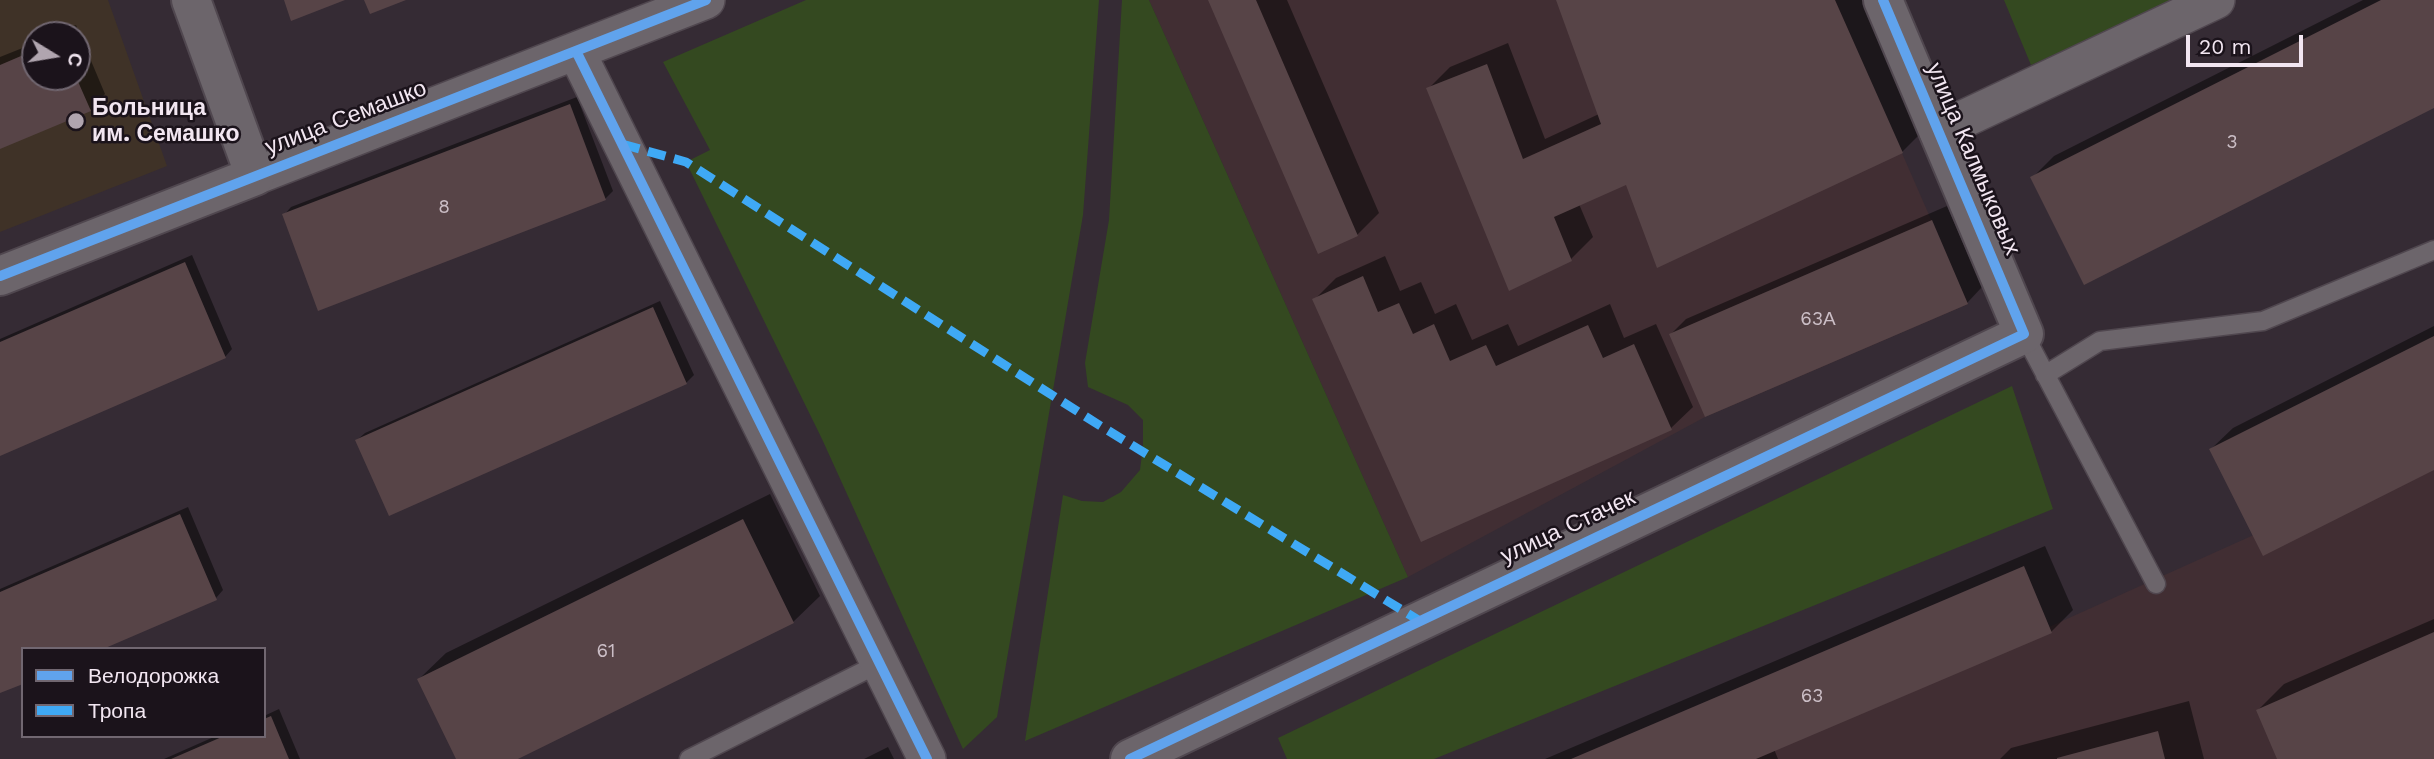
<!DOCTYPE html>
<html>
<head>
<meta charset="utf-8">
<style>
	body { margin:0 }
	#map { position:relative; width:2434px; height:759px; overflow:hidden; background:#352b34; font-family:"Work Sans",sans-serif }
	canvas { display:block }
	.legend { position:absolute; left:21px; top:647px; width:245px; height:91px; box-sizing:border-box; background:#1b131b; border:2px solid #716771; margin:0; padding:9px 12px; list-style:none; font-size:21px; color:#f2e6f1 }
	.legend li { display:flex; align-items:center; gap:14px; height:35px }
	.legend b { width:35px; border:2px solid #716771 }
	.north { position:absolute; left:21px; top:21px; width:70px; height:70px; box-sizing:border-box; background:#1b131b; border:2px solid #716771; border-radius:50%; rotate:101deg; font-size:19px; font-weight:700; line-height:28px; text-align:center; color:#f2e6f1 }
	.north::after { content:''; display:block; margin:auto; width:24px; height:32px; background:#b0a5af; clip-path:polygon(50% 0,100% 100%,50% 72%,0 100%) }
	.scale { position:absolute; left:2186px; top:35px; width:117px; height:32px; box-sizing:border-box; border:4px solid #f2e6f1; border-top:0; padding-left:9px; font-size:21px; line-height:24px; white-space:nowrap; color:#f2e6f1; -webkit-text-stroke:5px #1b131b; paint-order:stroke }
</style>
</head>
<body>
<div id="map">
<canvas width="2434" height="759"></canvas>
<ul class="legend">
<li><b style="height:9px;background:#60a3ed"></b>Велодорожка</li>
<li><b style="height:9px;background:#3fa9f5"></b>Тропа</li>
</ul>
<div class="north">С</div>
<div class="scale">20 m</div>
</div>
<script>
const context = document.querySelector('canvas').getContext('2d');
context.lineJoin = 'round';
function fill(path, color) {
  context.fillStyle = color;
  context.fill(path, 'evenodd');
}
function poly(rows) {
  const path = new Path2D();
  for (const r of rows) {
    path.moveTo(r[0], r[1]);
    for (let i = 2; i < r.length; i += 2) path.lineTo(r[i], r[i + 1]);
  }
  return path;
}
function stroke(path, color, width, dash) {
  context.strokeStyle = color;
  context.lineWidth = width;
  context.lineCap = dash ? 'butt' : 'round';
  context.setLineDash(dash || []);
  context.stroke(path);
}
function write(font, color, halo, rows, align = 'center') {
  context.font = font + ' "Work Sans",sans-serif';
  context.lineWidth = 5;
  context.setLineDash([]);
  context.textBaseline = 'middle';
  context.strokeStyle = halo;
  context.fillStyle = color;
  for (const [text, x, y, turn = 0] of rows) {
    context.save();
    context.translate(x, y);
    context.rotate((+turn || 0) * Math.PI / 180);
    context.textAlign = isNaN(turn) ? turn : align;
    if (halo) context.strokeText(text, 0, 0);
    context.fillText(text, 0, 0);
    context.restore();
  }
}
const industrial = poly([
	[1149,0,1835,0,1968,304,1705,417,1408,577],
	[2434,454,2434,759,1755,759]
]);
const medical = poly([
	[0,0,108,0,167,166,0,232],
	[35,35,77,35,77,77,35,77]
]);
const green = poly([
	[806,0,1099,0,1083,215,997,717,963,749,822,439,686,162,710,150,663,62],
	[1122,0,1149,0,1408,577,1025,741,1063,495,1082,501,1103,502,1121,492,1140,470,1143,446,1143,420,1128,405,1088,387,1085,363,1109,220],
	[2004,0,2177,0,2031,65],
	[2012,386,2053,509,1434,759,1287,759,1278,738]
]);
const shadow = poly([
	[1210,0,1287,0,1379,213,1357,235],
	[1557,0,1866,0,1924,130,1902,152,1627,182,1579,204,1593,237,1571,259,1428,89,1450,67,1508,43,1545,139,1599,114],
	[2363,0,2434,0,2434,106,2032,178,2054,156],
	[76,25,105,94,90,110,0,147,0,57,35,43,35,77,77,77,77,35,53,35],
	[577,97,613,191,605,199,284,215,291,207],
	[1947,206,1982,287,1967,303,1671,334,1686,319],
	[192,255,232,349,225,357,0,454,0,339],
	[1385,256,1400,291,1421,282,1435,314,1456,304,1472,340,1508,324,1518,346,1610,304,1624,338,1656,324,1693,407,1671,428,1422,540,1314,300,1336,278],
	[660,301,694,375,686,383,357,440,365,433],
	[2434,326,2434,468,2211,449,2233,428],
	[770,494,820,596,793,622,514,759,458,759,419,679,446,653],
	[188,507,223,590,216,598,23,649,0,691,0,589],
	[2045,546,2073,610,2051,632,1774,749,1778,759,1545,759],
	[2434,619,2434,759,2279,759,2258,710,2284,684],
	[2189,701,2204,759,2000,759,2011,748],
	[279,709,300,759,164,759,216,736,264,736,264,716],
	[888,747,894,759,864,759]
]);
const building = poly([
	[284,0,345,0,291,21],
	[364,0,406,0,370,14],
	[1208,0,1256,0,1358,236,1318,254],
	[1556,0,1835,0,1903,153,1657,268,1626,185,1554,217,1572,261,1509,291,1426,88,1487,64,1523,159,1601,124],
	[2381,0,2434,0,2434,108,2084,285,2030,177],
	[35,50,35,77,76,77,91,111,0,149,0,65],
	[570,104,606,200,318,311,282,214],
	[1932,220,1968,304,1705,417,1669,334],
	[185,262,226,358,0,456,0,342],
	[1363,276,1378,312,1399,303,1413,334,1434,324,1450,361,1486,345,1496,366,1588,325,1603,358,1634,344,1672,430,1421,542,1312,299],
	[653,307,687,384,389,516,355,440],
	[2434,336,2434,470,2263,556,2209,449],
	[180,514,217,600,103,649,23,649,23,684,0,693,0,592],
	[743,519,794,623,518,759,456,759,417,679],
	[2024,566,2052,633,1756,759,1571,759],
	[2434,632,2434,759,2277,759,2256,710],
	[271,716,289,759,171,759,224,736,264,736,264,719],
	[2158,731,2165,759,2057,759,2057,758]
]);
const service = poly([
	[2024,334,2156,584],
	[2045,375,2100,341,2263,321,2434,250],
	[689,759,880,663]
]);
const minor = poly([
	[576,51,927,759],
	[1938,131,2216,0],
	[255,176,706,0]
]);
const tertiary = poly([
	[0,276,255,176,191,0],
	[1130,759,2024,334,1883,0]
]);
const quiet = poly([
	[622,144,686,162,1099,425,1420,621]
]);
const cycleway = poly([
	[576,51,927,759],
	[0,276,706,0],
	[1130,759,2024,334,1883,0]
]);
const markers = [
	[76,121,9,"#b0a5af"]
];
const numberNames = [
	["3",2232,142],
	["8",444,207],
	["63А",1818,319],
	["61",606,651],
	["63",1812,696]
];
const poiNames = [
	["Больница",92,108],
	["им. Семашко",92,134]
];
const streetNames = [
	["улица Семашко",346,118,-21],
	["улица Калмыковых",1973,159,67],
	["улица Стачек",1568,527,-25]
];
fill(industrial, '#412e33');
fill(medical, '#3f3227');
fill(green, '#344920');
fill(shadow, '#0007');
fill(building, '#574447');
stroke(service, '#50474f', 21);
stroke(minor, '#50474f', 40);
stroke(tertiary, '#50474f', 42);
stroke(service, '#6c656b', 18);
stroke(minor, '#6c656b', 37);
stroke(tertiary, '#6c656b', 38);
stroke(quiet, '#3fa9f5', 9, [18, 9]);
stroke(cycleway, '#60a3ed', 10);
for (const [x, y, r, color] of markers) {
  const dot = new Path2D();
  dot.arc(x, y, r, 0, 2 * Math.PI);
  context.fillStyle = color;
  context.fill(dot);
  stroke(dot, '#1b131b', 2.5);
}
write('19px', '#cbbec6', null, numberNames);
write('bold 23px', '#f2e6f1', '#1b131b', poiNames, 'left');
write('23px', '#f2e6f1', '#1b131b', streetNames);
</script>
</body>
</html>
